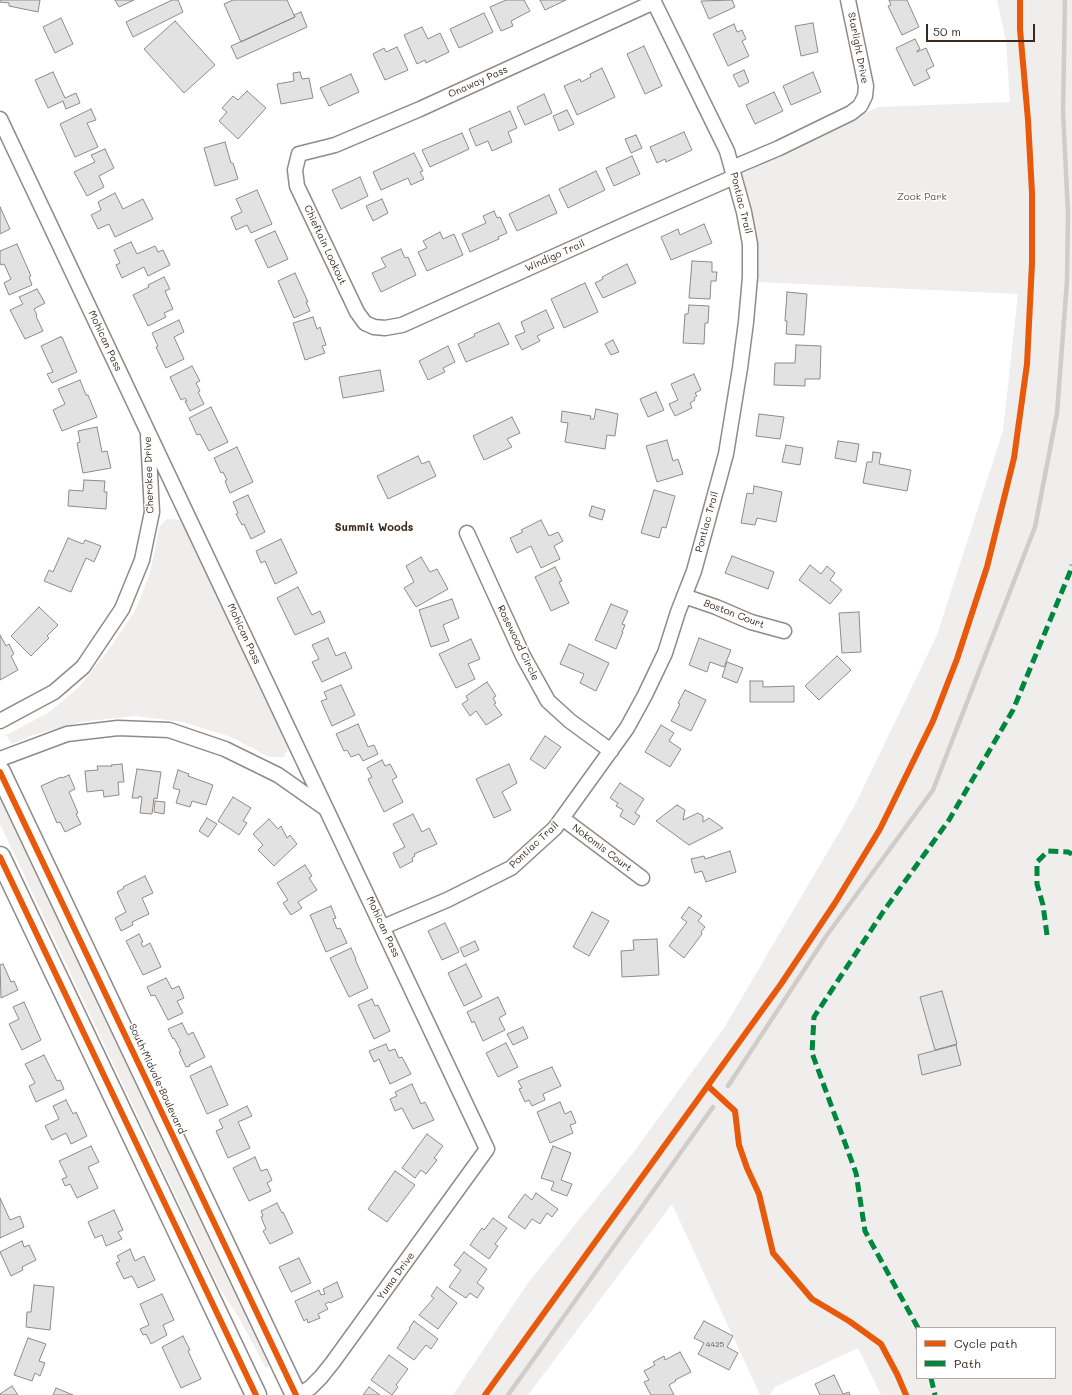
<!DOCTYPE html>
<html>
<head>
<meta charset="utf-8">
<style>
	body { margin:0 }
	#map { position:relative; width:1072px; height:1395px; overflow:hidden; background:#fff; font-family:Mali,sans-serif }
	canvas { display:block }
	.legend { position:absolute; left:916px; top:1327px; width:140px; height:52px; box-sizing:border-box; background:#fff; border:1px solid #b1aaa5; margin:0; padding:5px 7px; list-style:none; font-size:12px; color:#3b2a1e }
	.legend li { display:flex; align-items:center; gap:8px; height:20px }
	.legend b { width:20px; border:1px solid #b1aaa5 }
	.scale { position:absolute; left:926px; top:24px; width:109px; height:18px; box-sizing:border-box; border:2px solid #3b2a1e; border-top:0; padding-left:5px; font-size:12px; line-height:14px; white-space:nowrap; color:#3b2a1e; -webkit-text-stroke:3px #fff; paint-order:stroke }
</style>
</head>
<body>
<div id="map">
<canvas width="1072" height="1395"></canvas>
<ul class="legend">
<li><b style="height:5px;background:#e8590c"></b>Cycle path</li>
<li><b style="height:5px;background:#00873e"></b>Path</li>
</ul>
<div class="scale">50 m</div>
</div>
<script>
const context = document.querySelector('canvas').getContext('2d');
context.lineJoin = 'round';
function fill(path, color) {
  context.fillStyle = color;
  context.fill(path, 'evenodd');
}
function poly(rows) {
  const path = new Path2D();
  for (const r of rows) {
    path.moveTo(r[0], r[1]);
    for (let i = 2; i < r.length; i += 2) path.lineTo(r[i], r[i + 1]);
  }
  return path;
}
function stroke(path, color, width, dash) {
  context.strokeStyle = color;
  context.lineWidth = width;
  context.lineCap = dash ? 'butt' : 'round';
  context.setLineDash(dash || []);
  context.stroke(path);
}
function write(font, color, halo, rows, align = 'center') {
  context.font = font + ' Mali,sans-serif';
  context.lineWidth = 3;
  context.setLineDash([]);
  context.textBaseline = 'middle';
  context.strokeStyle = halo;
  context.fillStyle = color;
  for (const [text, x, y, turn = 0] of rows) {
    context.save();
    context.translate(x, y);
    context.rotate((+turn || 0) * Math.PI / 180);
    context.textAlign = isNaN(turn) ? turn : align;
    if (halo) context.strokeText(text, 0, 0);
    context.fillText(text, 0, 0);
    context.restore();
  }
}
const built = poly([
	[997,0,1072,0,1072,1395,881,1395,858,1348,775,1387,770,1395,760,1395,672,1204,528,1395,453,1395,528,1283,633,1153,724,1028,854,807,937,635,1003,431,1018,294,758,282,758,240,742,174,878,107,1010,102,1006,41],
	[917,1328,1055,1328,1055,1378,917,1378],
	[167,519,181,520,189,535,288,749,284,757,269,757,231,737,183,722,135,716,80,722,33,735,12,744,6,735,48,713,80,686,110,648,135,611,149,576,155,550,159,527],
	[0,799,5,804,272,1365,266,1368,238,1316,218,1286,0,824]
]);
const stream = poly([
	[728,1086,827,935,933,790,1035,527,1057,413,1067,281,1068,213,1063,112,1065,0],
	[508,1395,713,1107]
]);
const building = poly([
	[0,0,40,0,38,12,9,6,9,3,0,2,0,0],
	[115,0,134,0,119,7,115,0],
	[172,0,178,0,183,12,133,37,126,22,172,0],
	[233,0,287,0,295,17,241,42,224,4,233,0],
	[506,0,524,0,530,11,511,21,513,26,501,31,490,7,506,0],
	[540,0,566,0,545,10,540,0],
	[732,0,735,7,709,19,701,1,732,0],
	[889,0,907,0,919,27,902,35,888,6,891,5,889,0],
	[301,12,307,27,237,59,231,46,295,17,294,15,301,12],
	[484,13,493,32,459,48,450,29,484,13],
	[61,18,73,44,55,53,43,27,61,18],
	[175,21,215,65,184,93,144,49,175,21],
	[813,23,818,52,801,56,795,26,813,23],
	[734,24,737,32,742,30,746,39,742,41,749,56,728,66,713,34,734,24],
	[422,27,428,39,440,33,449,52,426,63,425,60,417,64,404,35,422,27],
	[915,39,920,49,917,51,917,52,926,48,934,66,926,70,930,78,914,86,896,48,915,39],
	[644,46,662,86,645,94,627,54,644,46],
	[397,47,408,70,385,80,373,54,384,48,386,52,397,47],
	[602,68,615,97,577,115,564,86,580,79,581,82,591,77,590,74,602,68],
	[744,70,749,82,739,87,733,75,744,70],
	[53,72,65,98,76,93,80,103,66,109,63,101,48,108,35,80,53,72],
	[300,72,302,79,309,78,313,98,281,104,277,84,294,81,293,73,300,72],
	[813,72,821,92,791,105,783,86,813,72],
	[351,74,359,92,329,106,320,88,351,74],
	[247,91,266,108,238,139,219,121,227,112,222,108,233,96,238,100,247,91],
	[774,92,783,111,755,124,746,105,774,92],
	[544,94,552,113,525,125,517,107,544,94],
	[91,109,96,120,87,123,98,147,75,157,60,124,91,109],
	[567,110,574,124,559,131,553,116,567,110],
	[510,111,517,128,508,132,512,142,492,151,488,141,476,146,469,129,510,111],
	[684,132,692,150,666,162,665,159,657,163,650,147,684,132],
	[462,133,469,149,430,167,422,150,462,133],
	[636,135,642,148,631,153,625,139,636,135],
	[225,142,231,163,233,163,238,179,215,186,204,148,225,142],
	[105,149,114,168,99,176,104,187,87,196,74,172,95,162,91,155,105,149],
	[414,153,423,171,420,172,424,179,411,185,408,178,381,190,373,172,414,153],
	[632,156,640,174,614,186,606,168,632,156],
	[596,171,605,190,568,208,559,189,596,171],
	[360,177,368,196,341,209,332,190,360,177],
	[257,190,272,224,251,233,247,225,236,230,231,217,242,212,236,199,257,190],
	[115,193,123,209,143,199,153,219,115,237,109,224,98,229,91,215,101,210,98,202,115,193],
	[549,195,557,213,517,231,509,214,549,195],
	[382,199,388,213,373,221,366,206,382,199],
	[0,207,10,229,0,234,0,207],
	[494,211,497,218,500,217,507,233,498,237,499,239,470,252,462,234,486,223,483,216,494,211],
	[704,224,712,243,671,260,661,237,678,229,680,235,704,224],
	[275,231,288,259,268,268,255,240,275,231],
	[440,232,443,239,454,234,463,255,427,271,418,252,427,248,423,241,440,232],
	[131,242,137,254,155,246,158,252,163,250,170,265,148,276,144,267,122,278,116,265,120,263,114,250,131,242],
	[17,244,31,276,29,277,32,285,9,295,4,283,11,279,4,264,1,265,0,263,0,251,17,244],
	[401,249,405,258,408,257,416,275,381,292,372,273,386,267,381,258,401,249],
	[692,261,712,262,712,272,717,272,716,281,711,281,710,299,689,298,692,261],
	[627,264,636,283,603,298,595,283,603,279,602,277,627,264],
	[295,273,308,302,306,302,310,311,294,318,278,281,295,273],
	[164,277,170,289,165,291,173,309,164,313,166,317,148,326,133,295,149,287,148,285,164,277],
	[585,283,598,312,564,328,551,299,585,283],
	[37,289,45,303,34,309,37,315,36,316,43,331,25,339,10,310,23,304,19,297,37,289],
	[787,292,807,294,804,335,786,334,787,321,785,321,787,292],
	[689,305,709,306,708,323,705,323,704,344,683,343,685,314,688,314,689,305],
	[546,310,554,328,537,336,540,341,522,350,515,336,525,332,521,322,546,310],
	[313,317,317,329,320,327,326,345,322,346,325,353,305,360,293,323,313,317],
	[179,320,184,332,174,337,184,359,166,368,156,347,158,346,152,333,179,320],
	[499,323,509,344,466,362,458,344,475,336,474,334,499,323],
	[60,337,62,337,77,372,52,383,47,374,53,372,41,346,60,337],
	[613,340,619,352,611,355,605,344,613,340],
	[796,345,821,346,820,379,805,379,805,386,774,385,775,363,795,363,796,345],
	[448,346,455,362,443,368,445,372,428,380,419,361,448,346],
	[192,366,200,381,196,383,200,391,198,392,204,404,190,411,185,401,187,401,185,398,181,400,170,377,192,366],
	[380,370,384,391,343,398,339,377,380,370],
	[694,374,701,390,695,393,697,396,694,398,695,400,690,403,692,408,675,416,669,404,678,400,671,384,694,374],
	[80,380,86,395,88,395,97,417,62,431,53,410,65,404,58,389,80,380],
	[656,392,664,410,648,417,640,399,656,392],
	[211,407,228,442,209,451,200,434,197,435,189,418,211,407],
	[596,409,618,414,615,436,607,435,605,449,565,442,568,423,561,422,562,411,591,416,590,419,594,419,596,409],
	[759,414,784,417,780,439,756,436,759,414],
	[512,417,520,433,507,439,512,447,484,460,473,436,512,417],
	[97,427,102,452,107,451,111,468,83,473,77,443,80,442,78,431,97,427],
	[667,440,673,461,678,459,683,474,657,482,646,446,667,440],
	[838,441,859,444,856,462,835,458,838,441],
	[786,445,803,448,800,465,782,462,786,445],
	[237,447,253,482,230,493,225,481,227,480,223,472,221,473,214,458,237,447],
	[873,452,881,453,879,464,911,470,907,491,863,483,867,462,872,462,873,452],
	[418,456,422,464,429,461,436,476,388,499,377,476,418,456],
	[84,480,105,481,104,492,107,492,106,509,68,506,69,490,83,491,84,480],
	[754,486,782,492,776,522,757,518,755,525,741,523,747,493,753,494,754,486],
	[654,490,675,496,666,528,662,527,659,538,641,533,654,490],
	[248,495,265,532,251,539,244,524,242,525,236,514,238,513,233,502,248,495],
	[592,506,605,510,602,520,589,516,592,506],
	[541,520,549,536,558,532,563,541,554,546,560,559,541,568,531,546,517,553,510,538,523,532,521,530,541,520],
	[68,538,83,544,85,540,101,546,94,562,86,558,71,592,44,581,49,570,53,572,68,538],
	[281,539,297,573,275,584,265,561,261,563,256,551,281,539],
	[732,556,774,572,768,589,725,573,732,556],
	[421,557,430,572,437,569,448,589,416,607,404,588,414,582,406,566,421,557],
	[810,565,821,574,827,566,835,573,830,580,842,590,830,604,799,580,810,565],
	[555,567,562,581,559,582,569,603,551,611,535,577,555,567],
	[298,587,312,615,320,611,325,622,295,635,277,598,298,587],
	[452,599,459,618,443,625,449,641,431,647,419,610,452,599],
	[611,604,628,611,622,624,625,625,622,632,623,632,616,649,595,640,611,604],
	[39,607,58,625,47,636,49,638,31,656,11,636,39,607],
	[859,612,861,652,842,653,839,613,859,612],
	[0,635,6,646,9,644,14,654,11,656,18,670,0,680,0,635],
	[328,638,336,656,345,652,352,668,322,682,312,662,319,659,312,645,328,638],
	[699,638,731,650,724,667,710,662,707,672,689,665,699,638],
	[471,639,480,659,468,664,475,679,456,688,439,654,471,639],
	[569,644,609,663,596,691,580,683,584,674,560,664,569,644],
	[837,656,851,670,819,700,805,686,837,656],
	[727,662,743,668,737,683,722,677,727,662],
	[750,681,763,681,763,687,794,686,794,702,750,702,750,681],
	[487,682,496,696,493,698,496,703,494,704,502,715,486,725,476,711,470,716,462,704,468,700,466,696,487,682],
	[341,685,355,715,332,726,321,701,327,699,324,692,341,685],
	[685,690,706,700,691,731,671,721,680,704,678,703,685,690],
	[358,724,368,747,374,745,378,754,363,761,359,754,351,757,347,750,344,751,336,734,358,724],
	[661,725,674,733,669,741,681,749,670,767,645,752,661,725],
	[545,736,561,747,545,769,530,759,545,736],
	[382,760,385,766,390,764,397,777,392,780,403,802,384,812,368,779,372,777,367,768,382,760],
	[122,764,124,782,118,782,119,795,104,797,103,790,87,792,85,771,98,770,97,766,112,766,111,765,122,764],
	[509,764,517,783,502,792,511,810,494,818,476,779,509,764],
	[137,769,161,772,157,799,154,798,152,814,140,813,142,797,139,796,139,798,132,798,137,769],
	[178,770,189,774,188,776,213,785,206,805,192,801,190,807,176,803,180,790,173,788,178,770],
	[69,775,75,789,69,792,78,813,76,814,81,824,65,832,60,822,57,823,41,786,61,777,62,778,69,775],
	[620,783,644,799,635,813,640,816,634,825,620,816,623,810,616,806,618,803,610,798,620,783],
	[233,797,251,808,243,821,247,823,239,835,218,821,233,797],
	[155,801,165,802,164,814,154,812,155,801],
	[677,805,685,810,683,820,698,813,703,816,703,822,709,818,723,828,689,845,656,821,677,805],
	[413,814,422,832,429,828,437,844,414,854,415,856,412,858,413,861,400,868,393,853,405,847,393,824,413,814],
	[207,818,217,824,208,837,199,831,207,818],
	[269,819,278,829,281,826,287,838,290,835,297,844,274,866,258,850,263,845,253,834,269,819],
	[730,851,736,872,706,882,702,871,695,873,691,859,704,856,705,859,730,851],
	[305,865,312,876,309,878,317,890,298,902,302,908,291,915,283,903,288,900,277,883,305,865],
	[145,876,153,893,142,898,149,914,132,922,133,925,121,931,115,918,126,912,117,892,124,888,123,887,145,876],
	[331,906,336,918,333,919,337,929,340,928,347,943,326,952,310,915,331,906],
	[689,907,702,916,698,921,705,927,701,932,702,934,684,958,669,946,687,922,681,918,689,907],
	[592,912,609,921,589,956,573,947,592,912],
	[445,923,459,952,442,960,428,931,445,923],
	[139,934,143,942,141,943,143,947,150,943,161,967,143,975,126,941,139,934],
	[657,939,659,975,622,977,621,951,634,950,633,940,657,939],
	[475,941,479,950,464,957,460,948,475,941],
	[351,948,356,959,355,959,368,988,349,997,330,958,351,948],
	[3,964,11,982,14,981,18,990,1,998,0,965,3,964],
	[466,964,482,997,464,1006,448,973,466,964],
	[166,978,172,989,179,986,184,998,177,1001,183,1013,168,1020,155,995,151,996,147,987,166,978],
	[942,991,957,1044,935,1050,920,997,942,991],
	[498,997,506,1014,499,1018,505,1030,483,1041,474,1021,472,1023,467,1012,498,997],
	[372,999,375,1006,378,1005,390,1031,374,1039,358,1005,372,999],
	[24,1002,41,1040,22,1050,9,1024,19,1019,13,1007,24,1002],
	[182,1023,188,1035,193,1032,205,1057,189,1065,190,1066,186,1067,179,1052,181,1051,174,1038,173,1039,168,1029,182,1023],
	[523,1027,528,1038,513,1045,507,1034,523,1027],
	[506,1043,518,1067,498,1077,486,1053,506,1043],
	[386,1044,389,1051,395,1049,399,1058,402,1057,411,1074,390,1084,379,1059,374,1062,369,1051,386,1044],
	[956,1045,961,1065,922,1075,918,1055,956,1045],
	[44,1055,57,1081,60,1080,64,1089,36,1102,29,1086,35,1083,25,1064,44,1055],
	[211,1066,228,1105,207,1114,190,1076,211,1066],
	[552,1067,561,1086,543,1094,545,1100,532,1106,529,1100,525,1102,519,1089,522,1088,518,1081,552,1067],
	[412,1084,421,1104,425,1102,434,1120,413,1129,402,1108,395,1111,390,1099,397,1096,395,1092,412,1084],
	[66,1100,73,1114,76,1112,87,1136,71,1144,66,1133,52,1140,45,1126,59,1119,53,1106,66,1100],
	[560,1102,565,1114,571,1111,576,1123,570,1125,573,1133,550,1143,537,1112,560,1102],
	[247,1106,252,1116,238,1122,250,1148,228,1158,216,1131,223,1128,219,1120,247,1106],
	[427,1134,443,1146,434,1158,437,1160,426,1174,421,1170,415,1178,402,1168,427,1134],
	[91,1146,99,1162,88,1167,98,1188,77,1198,70,1184,65,1186,62,1179,67,1177,59,1161,91,1146],
	[553,1146,571,1153,561,1180,572,1184,567,1196,551,1190,554,1182,541,1178,553,1146],
	[255,1157,261,1171,267,1169,272,1180,267,1183,271,1191,249,1201,233,1168,255,1157],
	[395,1171,415,1185,387,1222,368,1209,395,1171],
	[536,1193,558,1209,552,1217,547,1213,540,1224,532,1219,525,1229,508,1217,525,1194,532,1200,536,1193],
	[0,1198,10,1220,20,1216,24,1227,0,1238,0,1198],
	[277,1203,282,1213,283,1212,293,1233,270,1244,263,1231,266,1229,261,1217,263,1216,261,1211,277,1203],
	[114,1210,123,1230,118,1232,122,1239,106,1246,102,1235,95,1238,88,1222,114,1210],
	[493,1218,507,1228,495,1244,498,1246,489,1259,470,1245,482,1228,484,1230,493,1218],
	[22,1241,24,1247,29,1245,36,1260,22,1267,23,1270,11,1276,0,1252,22,1241],
	[130,1249,135,1261,144,1256,155,1280,138,1288,132,1276,124,1279,116,1263,120,1261,117,1256,130,1249],
	[464,1252,487,1269,477,1283,484,1288,477,1298,470,1293,466,1298,449,1287,461,1270,454,1265,464,1252],
	[299,1258,311,1283,291,1292,279,1267,299,1258],
	[337,1282,343,1297,330,1303,329,1302,325,1304,328,1309,318,1314,320,1318,308,1323,307,1319,304,1321,295,1301,319,1290,321,1295,325,1294,323,1289,337,1282],
	[34,1285,54,1287,50,1330,26,1327,27,1312,31,1312,34,1285],
	[437,1287,457,1303,438,1329,419,1315,434,1298,431,1296,437,1287],
	[162,1294,174,1320,163,1325,167,1335,151,1344,146,1334,143,1335,140,1329,149,1325,140,1304,162,1294],
	[414,1321,438,1339,431,1349,426,1345,414,1360,397,1348,410,1329,409,1328,414,1321],
	[704,1321,733,1336,727,1347,738,1353,729,1370,698,1354,704,1343,694,1338,704,1321],
	[183,1336,190,1350,188,1351,201,1379,181,1388,162,1347,183,1336],
	[28,1338,46,1344,39,1361,45,1363,40,1376,35,1373,32,1381,14,1375,28,1338],
	[680,1352,691,1372,675,1380,676,1381,669,1385,674,1395,651,1395,644,1382,649,1380,644,1371,655,1365,653,1362,664,1356,665,1360,680,1352],
	[389,1355,408,1369,396,1385,398,1387,392,1395,371,1380,389,1355],
	[834,1375,843,1394,849,1392,850,1395,820,1395,815,1384,834,1375],
	[12,1386,18,1395,0,1395,0,1394,12,1386],
	[369,1387,380,1395,363,1395,369,1387],
	[56,1388,73,1395,53,1395,56,1388]
]);
const minor = poly([
	[654,2,420,109,335,145,299,154,295,170,297,186,357,312,365,323,374,327,385,328,402,325,631,222,734,177],
	[0,119,487,1149,333,1362,321,1377,310,1388,298,1395],
	[732,168,779,148,851,113,860,106,865,96,866,86,848,0],
	[467,533,523,656,548,701,570,721,611,751],
	[684,596,716,607,751,622,784,631],
	[0,721,54,692,83,667,122,609,142,560,152,512,148,436],
	[0,759,67,734,118,728,169,730,225,749,278,775,325,808],
	[562,818,642,878],
	[383,927,447,900,511,868,555,828,627,728,645,695,665,653,678,612,694,571,726,454,740,368,746,322,750,277,750,244,744,212,727,151,653,0]
]);
const secondary = poly([
	[0,772,296,1395],
	[0,857,256,1395]
]);
const quiet = poly([
	[1047,935,1043,905,1037,884,1037,862,1048,851,1068,852,1072,854],
	[918,1328,865,1231,856,1173,812,1053,814,1017,883,912,949,820,1013,710,1070,572,1072,565],
	[931,1378,935,1395]
]);
const cycleway = poly([
	[0,772,296,1395],
	[0,857,256,1395],
	[708,1086,735,1111,739,1145,747,1168,759,1194,773,1253,812,1299,849,1321,881,1344,897,1374,906,1395],
	[485,1395,781,984,835,903,880,829,933,721,957,659,987,567,1014,458,1027,364,1032,263,1032,193,1028,120,1020,29,1020,0]
]);
const numberNames = [
	["4425",715,1345]
];
const streetNames = [
	["Starlight Drive",858,48,79],
	["Onaway Pass",478,82,-24],
	["Pontiac Trail",741,203,76],
	["Chieftain Lookout",325,245,65],
	["Windigo Trail",555,256,-24],
	["Mohican Pass",105,341,65],
	["Cherokee Drive",149,475,-92],
	["Pontiac Trail",707,522,-75],
	["Boston Court",734,614,21],
	["Mohican Pass",244,634,65],
	["Rosewood Circle",518,643,64],
	["Pontiac Trail",534,845,-43],
	["Nokomis Court",602,848,37],
	["Mohican Pass",383,927,65],
	["South Midvale Boulevard",157,1079,65],
	["Yuma Drive",396,1276,-54]
];
const parkNames = [
	["Zook Park",922,197]
];
const neighbourhoodNames = [
	["Summit Woods",374,528]
];
fill(built, '#efeeed');
stroke(stream, '#d0ccca', 4.5);
fill(building, '#e3e2e2');
stroke(building, '#8e8b88', 1);
stroke(minor, '#8e8b88', 17);
stroke(secondary, '#8e8b88', 23);
stroke(minor, '#fff', 14);
stroke(secondary, '#fff', 20);
stroke(quiet, '#00873e', 5, [10, 5]);
stroke(cycleway, '#e8590c', 6);
write('8px', '#65584f', null, numberNames);
write('10px', '#3b2a1e', '#fff', streetNames);
write('10px', '#65584e', '#fff', parkNames);
write('bold 11px', '#3b2a1e', '#fff', neighbourhoodNames);
</script>
</body>
</html>
